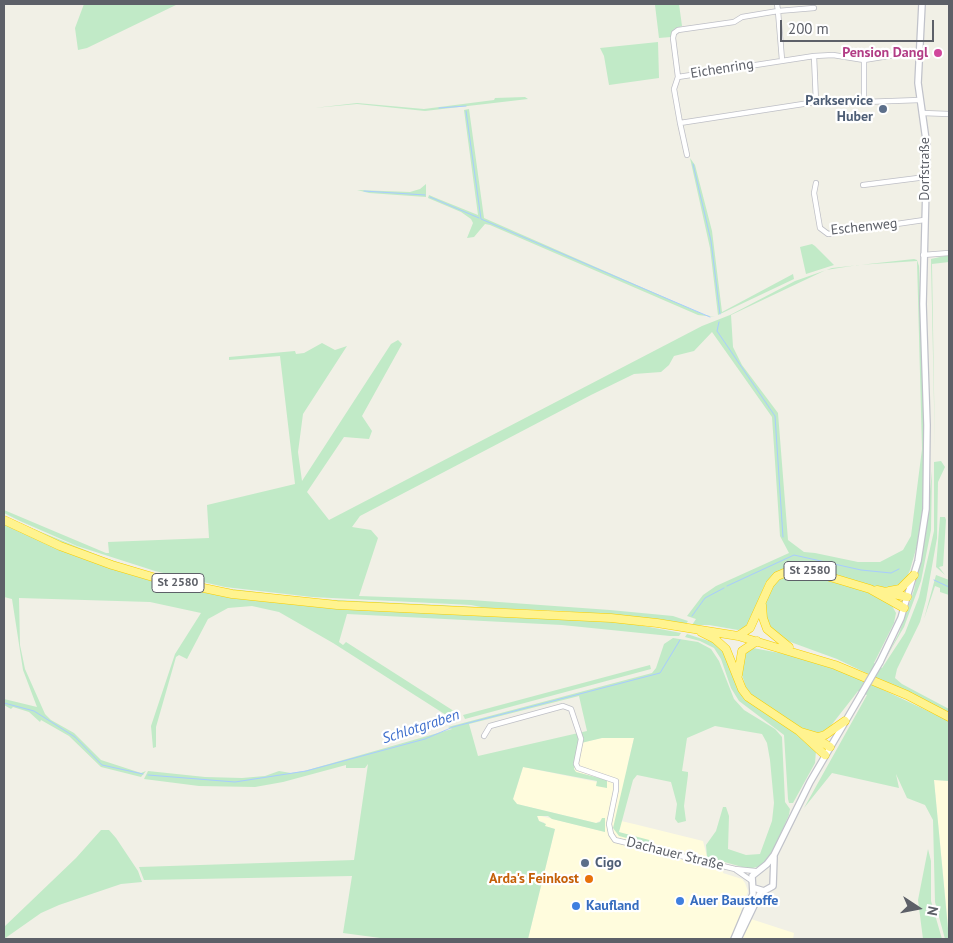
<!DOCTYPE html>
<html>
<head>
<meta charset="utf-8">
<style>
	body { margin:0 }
	#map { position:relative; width:953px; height:943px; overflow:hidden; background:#f1f0e6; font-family:"PT Sans",sans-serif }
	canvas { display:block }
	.frame { position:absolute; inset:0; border:5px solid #5d6068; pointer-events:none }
	.north { position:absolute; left:893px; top:883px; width:50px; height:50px; -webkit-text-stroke:4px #fff; paint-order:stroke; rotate:101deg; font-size:14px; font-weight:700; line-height:20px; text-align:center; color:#5d6068 }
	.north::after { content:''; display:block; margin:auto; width:18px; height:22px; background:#5d6068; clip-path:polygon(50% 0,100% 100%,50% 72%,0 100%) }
	.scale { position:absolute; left:780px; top:20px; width:154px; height:22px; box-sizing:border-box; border:2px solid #5d6068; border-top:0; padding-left:6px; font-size:15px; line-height:18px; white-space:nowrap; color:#5d6068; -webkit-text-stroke:4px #fff; paint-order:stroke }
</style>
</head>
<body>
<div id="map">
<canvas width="953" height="943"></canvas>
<div class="frame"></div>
<div class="north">N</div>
<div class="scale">200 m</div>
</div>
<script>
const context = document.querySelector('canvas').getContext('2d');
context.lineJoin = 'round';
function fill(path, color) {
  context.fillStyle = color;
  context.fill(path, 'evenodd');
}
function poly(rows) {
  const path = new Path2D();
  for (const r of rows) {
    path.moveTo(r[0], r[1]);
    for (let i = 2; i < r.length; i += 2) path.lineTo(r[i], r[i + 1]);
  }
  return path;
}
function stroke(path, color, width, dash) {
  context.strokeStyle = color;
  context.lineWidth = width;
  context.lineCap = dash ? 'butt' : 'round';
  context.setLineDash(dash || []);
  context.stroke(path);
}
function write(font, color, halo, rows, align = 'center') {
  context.font = font + ' "PT Sans",sans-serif';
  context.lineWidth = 4.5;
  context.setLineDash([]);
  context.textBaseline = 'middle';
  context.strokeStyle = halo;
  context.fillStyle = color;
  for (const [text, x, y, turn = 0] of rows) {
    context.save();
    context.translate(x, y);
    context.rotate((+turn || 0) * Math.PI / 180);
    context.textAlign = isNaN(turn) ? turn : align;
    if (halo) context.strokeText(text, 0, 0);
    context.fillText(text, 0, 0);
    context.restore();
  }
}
const commercial = poly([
	[602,738,634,738,628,763,619,823,621,821,634,824,703,841,707,857,725,861,723,873,742,879,745,883,748,891,741,911,751,919,794,933,793,939,528,939,555,829,545,826,544,822,539,821,537,815,605,832,605,818,596,823,517,804,513,799,523,767,597,782,606,780,576,772,574,769,581,743],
	[934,780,949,781,949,925,948,925]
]);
const green = poly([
	[84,4,178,4,87,48,78,50,75,28],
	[679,4,682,26,674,29,671,37,659,38,655,5],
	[658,42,659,78,609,85,604,56,600,48],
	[525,97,528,99,425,111,357,104,314,108,357,103,424,109,494,100,495,98],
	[469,109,484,218,705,315,715,317,698,315,490,225,485,224,474,237,467,238,473,223,471,219,461,212,428,198,429,195,436,198,478,215,464,110],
	[690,158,695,165,712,231,722,312,793,274,794,279,718,315,710,248],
	[426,184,426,197,369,193,357,190,410,192,420,189],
	[812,244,815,246,834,265,806,274,800,247],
	[949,255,949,262,932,264,935,453,931,259],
	[914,259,917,260,919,266,924,427,923,506,918,542,910,570,907,577,895,588,870,586,807,567,790,567,774,575,766,582,748,626,738,630,709,625,692,625,696,619,687,616,703,595,716,586,789,553,780,536,772,417,712,332,694,351,674,356,669,365,661,372,634,374,591,395,360,516,352,527,371,530,378,538,359,596,471,600,610,610,673,616,688,621,686,624,563,611,336,602,225,590,202,585,132,568,70,547,4,517,105,558,152,573,223,588,316,599,481,607,471,605,312,597,225,587,185,578,155,571,77,546,20,521,4,513,4,510,106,553,109,553,108,542,209,538,207,505,295,484,280,356,229,360,229,357,295,351,296,354,304,353,322,343,335,350,347,346,303,414,298,452,302,481,391,344,398,340,402,344,362,416,372,431,369,439,344,437,307,492,329,520,702,326,730,315,795,281,832,268],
	[917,261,922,449,911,536,903,550,880,562,858,562,815,553,804,552,788,540,778,413,742,365,733,347,731,315,826,270,858,265],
	[941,461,945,467,938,482,937,538,926,600,920,622,897,669,895,678,902,684,949,709,949,713,837,659,785,640,771,629,765,618,765,604,771,588,778,580,788,575,807,574,871,593,890,602,896,613,894,623,874,663,882,668,905,633,919,597,934,531,934,462],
	[932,471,931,530,921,581,904,627,883,663,899,633,914,590,926,532],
	[940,517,945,517,946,520,943,566,939,567,945,575,936,567],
	[4,524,55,548,113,569,150,580,229,597,331,608,580,619,628,623,681,633,679,636,670,636,562,625,347,614,339,642,343,645,346,642,460,715,457,722,333,643,279,612,252,606,228,608,208,619,187,659,179,655,176,657,156,727,156,747,153,748,151,726,175,654,201,613,150,602,19,598,20,645,25,669,45,714,51,720,74,733,101,760,141,773,146,771,141,777,101,767,69,736,41,720,40,722,29,712,13,707,11,709,4,705,4,699,37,707,23,670,12,599,4,597],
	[936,575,949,580,949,595,940,592,940,588,935,586,924,619],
	[687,634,715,643,724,652,739,690,747,701,794,732,816,751,815,763,793,803,789,803,788,799,784,735,739,701,731,688,721,659,714,648,700,641,685,637],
	[673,638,698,642,711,649,719,661,734,699,744,710,775,729,782,737,785,802,790,809,789,815,773,851,761,866,749,869,707,857,706,845,716,831,723,807,726,807,729,816,728,849,746,855,760,854,772,821,774,803,770,760,767,743,762,734,715,726,687,738,682,771,688,772,688,775,684,806,686,821,678,823,675,819,677,804,671,782,637,775,633,780,619,832,653,841,653,845,619,836,613,828,634,738,602,738,581,743,574,769,576,772,607,780,607,788,596,786,597,781,523,767,513,799,517,804,596,823,600,822,602,818,605,818,605,832,552,819,548,816,537,816,539,821,546,824,545,826,555,829,528,939,388,939,343,933,352,876,144,880,139,867,354,860,368,764,365,768,346,768,346,765,283,782,255,787,199,786,144,779,148,771,205,777,242,778,265,776,279,771,291,773,304,771,329,764,452,729,448,727,652,673,656,668,664,644],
	[579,696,587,731,478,756,469,724],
	[753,648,801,657,854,676,949,721,949,781,934,780,949,939,945,939,935,902,933,820,925,805,907,798,896,774,899,788,832,773,804,808,867,695,858,691,826,732,820,735,805,730,754,698,746,688,740,668,744,653],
	[650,665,651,669,465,719,463,715],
	[101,830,109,830,116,838,138,871,142,882,121,884,59,905,41,913,4,939,4,927,76,858],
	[928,849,931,861,931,901,942,939,923,939,918,900]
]);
const stream = poly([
	[439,108,466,106],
	[466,111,481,219,710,317],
	[693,164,711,241,720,314],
	[364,191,425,195],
	[430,197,479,218],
	[719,322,717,331,775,416,783,537],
	[934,580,949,587],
	[727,586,794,555,861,570,891,573,899,569],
	[692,616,705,598,724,588],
	[4,703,34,711,75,737,102,765,143,774],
	[148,775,235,782,306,771,425,739,453,727,660,673,680,640]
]);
const street = poly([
	[777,4,778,11,814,8],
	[814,56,678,77,674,89,680,123,816,102,814,56,833,55,864,60,919,51],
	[864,60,864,102,920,100],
	[678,77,673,38,674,33,678,30,734,22,742,17,778,11,782,60],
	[922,113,949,114],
	[680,123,687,155],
	[816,183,814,193,820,228,828,234,924,220],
	[863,185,926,177],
	[923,255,949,253],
	[484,736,490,726,563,706,571,709,581,739,576,764,578,768,616,781,616,790,609,824,611,834,615,840,735,869,755,871],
	[736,870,752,881]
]);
const secondary = poly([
	[880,662,901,618,907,597,918,561,926,509,927,425,923,304,927,147,918,83,922,4],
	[754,888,764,891,773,886,774,857],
	[734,939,753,894,752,876,767,864,774,855,810,782,862,693],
	[738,939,761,891]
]);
const highway = poly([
	[4,520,60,546,112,565,156,578,232,594,337,605,611,618,657,623,738,636,835,665,907,695,949,717],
	[877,590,907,597],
	[889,591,900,589,914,575],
	[762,605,763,618,767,629,789,647],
	[701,632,715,639,726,649,742,689,748,697,799,731,825,755],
	[738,636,750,628,770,584,777,576,789,571,809,571,840,580,870,589,904,608],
	[738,675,742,651,757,641],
	[801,732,818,737,825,735,845,721],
	[812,736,830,747]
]);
const secondaryBridge = poly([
	[862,693,880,662]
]);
const markers = [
	[938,53,5,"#d1479c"],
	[883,109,5,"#5c6f8a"],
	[585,863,5,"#5c6f8a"],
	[589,879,5,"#e8710a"],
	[680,901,5,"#3f7fe0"],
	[576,906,5,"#3f7fe0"]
];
const shields = [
	[810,571,52],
	[178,583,52]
];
const shieldNames = [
	["St 2580",810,571],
	["St 2580",178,583]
];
const hotelNames = [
	["Pension Dangl",928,53]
];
const streetNames = [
	["Eichenring",722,69,-9],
	["Dorfstraße",925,169,-90],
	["Eschenweg",864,227,-6],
	["Dachauer Straße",675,854,14]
];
const serviceNames = [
	["Parkservice",873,101],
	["Huber",873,117],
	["Cigo",595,863,"left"]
];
const foodNames = [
	["Arda's Feinkost",579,879]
];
const shopNames = [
	["Auer Baustoffe",690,901],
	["Kaufland",586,906]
];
const waterNames = [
	["Schlotgraben",421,727,-18]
];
fill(commercial, '#fffcdd');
fill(green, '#c1eac7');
stroke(stream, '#a8ccff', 1);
stroke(street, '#bebfc6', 6);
stroke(secondary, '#c0c2ca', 8);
stroke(highway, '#f7ce00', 9);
stroke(street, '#fff', 4.5);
stroke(secondary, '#fff', 5.5);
stroke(highway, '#fff38f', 8);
stroke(secondaryBridge, '#c0c2ca', 8, []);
stroke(secondaryBridge, '#fff', 5.5);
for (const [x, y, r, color] of markers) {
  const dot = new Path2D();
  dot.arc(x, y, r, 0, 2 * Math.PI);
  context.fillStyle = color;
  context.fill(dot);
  stroke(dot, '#fff', 2);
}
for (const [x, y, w] of shields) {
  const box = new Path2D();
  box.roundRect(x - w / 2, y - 9.5, w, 19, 4);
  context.fillStyle = '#fff';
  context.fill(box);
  stroke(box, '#5d6068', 1);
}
write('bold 12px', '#5d6068', null, shieldNames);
write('bold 14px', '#b23c85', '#fff', hotelNames, 'right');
write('14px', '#5d6068', '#fff', streetNames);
write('bold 14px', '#4e5e75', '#fff', serviceNames, 'right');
write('bold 14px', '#c56008', '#fff', foodNames, 'right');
write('bold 14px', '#366cbe', '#fff', shopNames, 'left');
write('italic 15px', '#4070cd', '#fff', waterNames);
</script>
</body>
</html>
